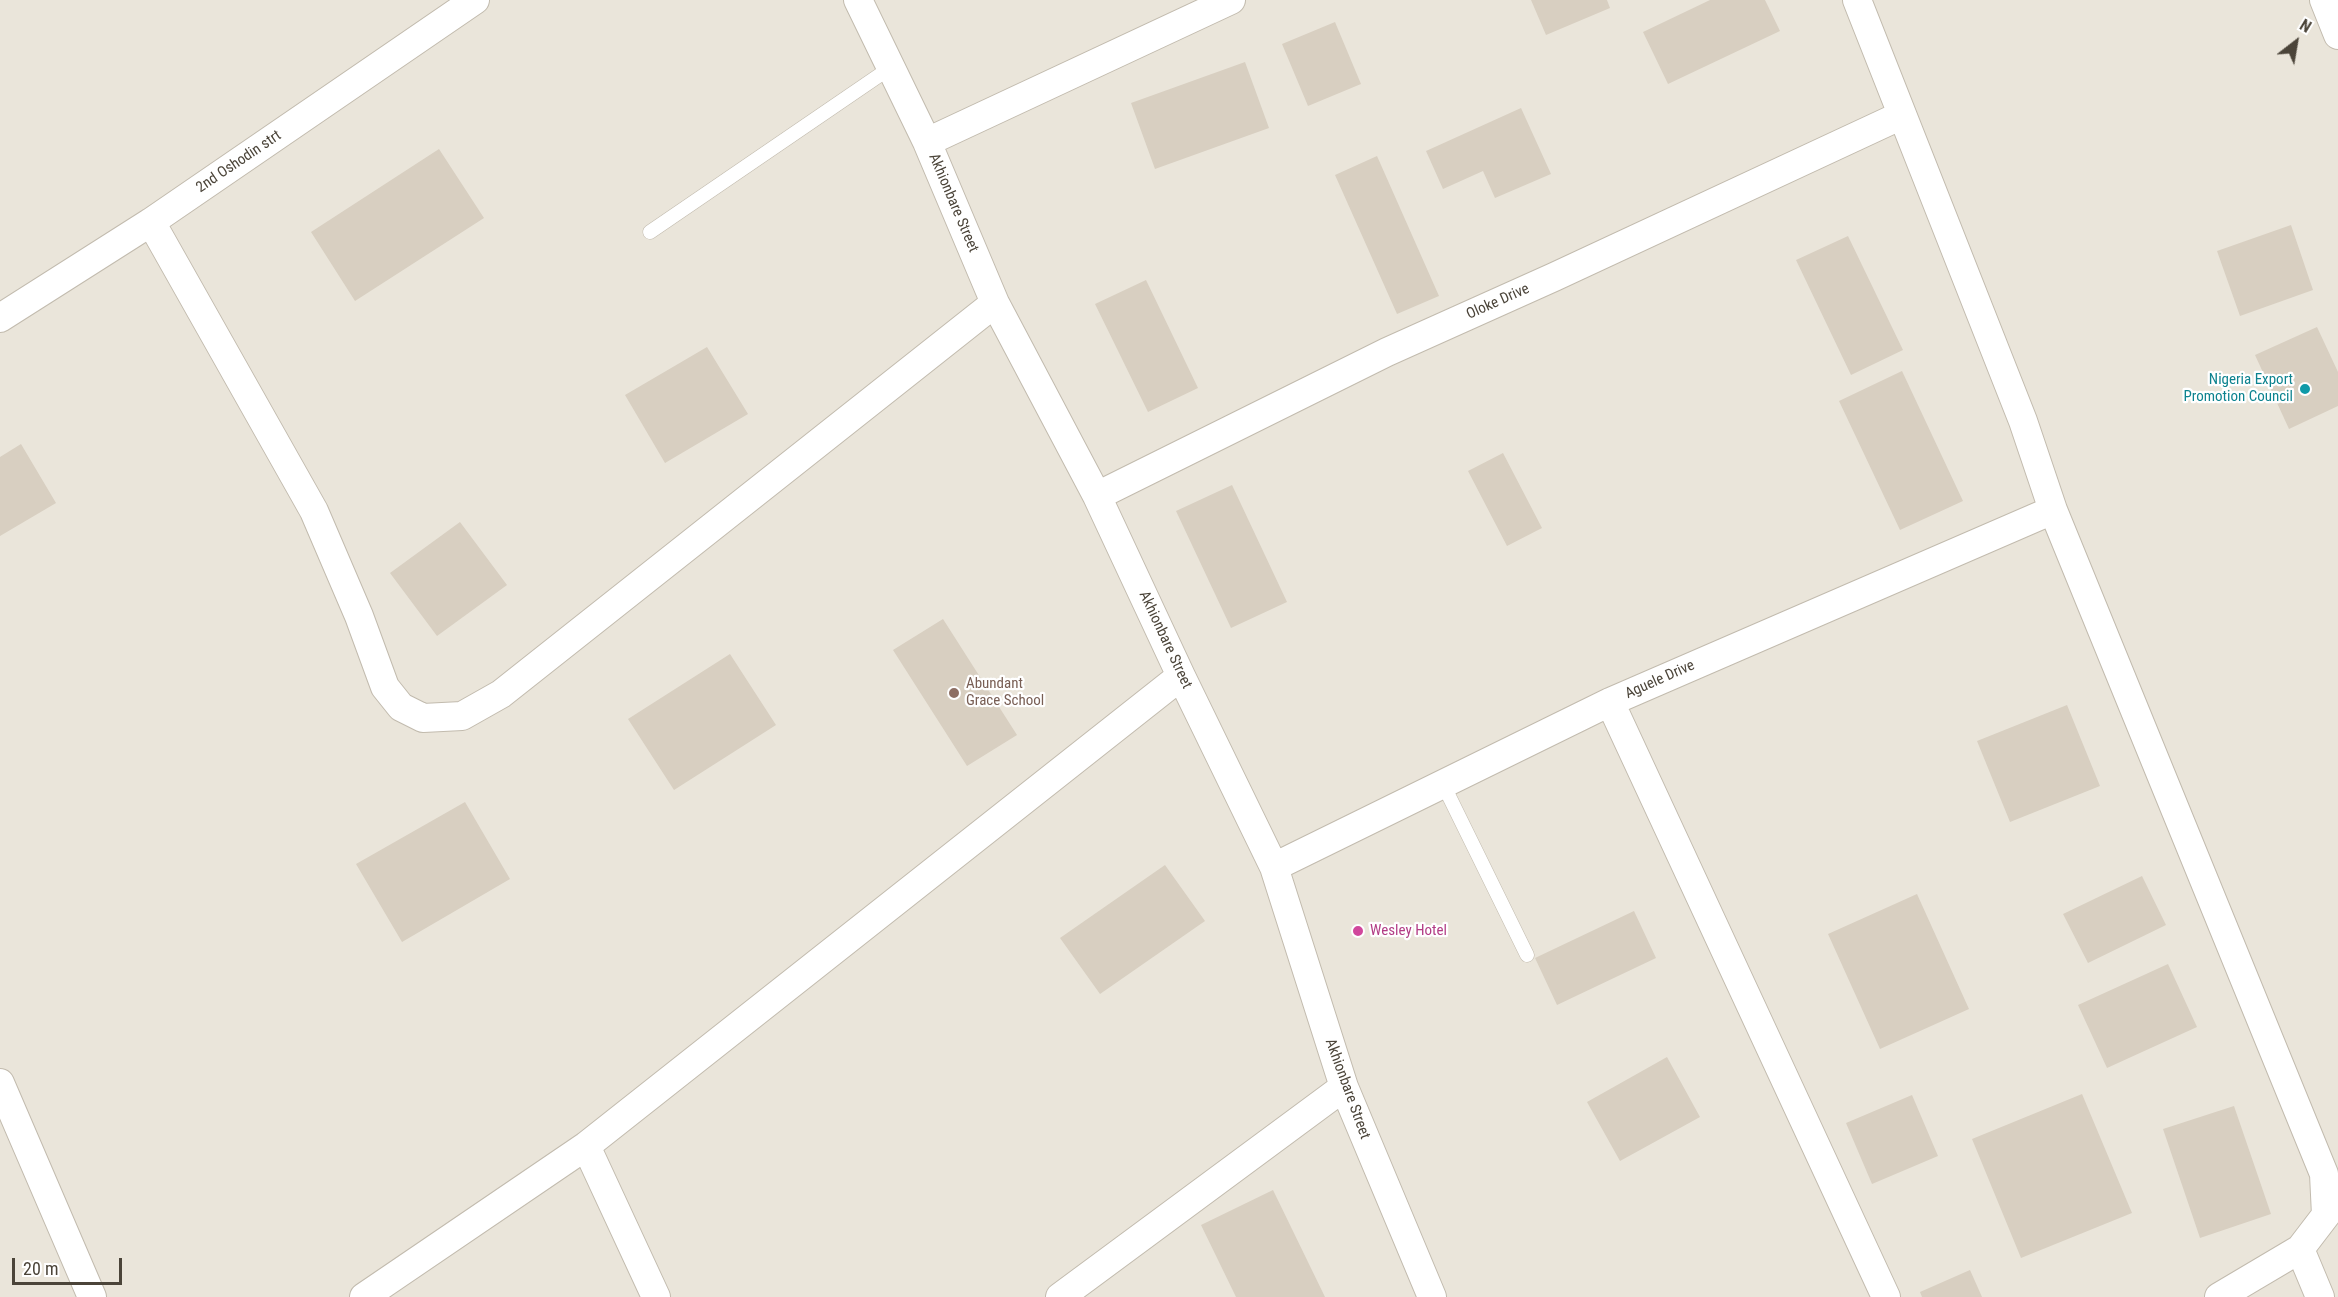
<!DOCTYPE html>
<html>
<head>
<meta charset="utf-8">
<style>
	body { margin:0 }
	#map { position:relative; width:2338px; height:1297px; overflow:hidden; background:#f6f3ec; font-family:"Roboto Condensed",sans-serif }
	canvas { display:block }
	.north { position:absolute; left:2266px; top:12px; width:60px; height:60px; -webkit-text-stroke:4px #fff; paint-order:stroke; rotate:31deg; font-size:16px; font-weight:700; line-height:24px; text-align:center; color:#4b4439 }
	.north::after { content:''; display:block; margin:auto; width:21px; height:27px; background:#4b4439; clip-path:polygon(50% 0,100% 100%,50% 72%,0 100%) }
	.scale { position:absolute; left:12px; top:1258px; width:110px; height:27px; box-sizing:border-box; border:3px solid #4b4439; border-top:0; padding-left:8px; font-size:18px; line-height:21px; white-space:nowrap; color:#4b4439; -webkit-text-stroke:4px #fff; paint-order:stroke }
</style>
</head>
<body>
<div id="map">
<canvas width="2338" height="1297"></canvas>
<div class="north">N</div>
<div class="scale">20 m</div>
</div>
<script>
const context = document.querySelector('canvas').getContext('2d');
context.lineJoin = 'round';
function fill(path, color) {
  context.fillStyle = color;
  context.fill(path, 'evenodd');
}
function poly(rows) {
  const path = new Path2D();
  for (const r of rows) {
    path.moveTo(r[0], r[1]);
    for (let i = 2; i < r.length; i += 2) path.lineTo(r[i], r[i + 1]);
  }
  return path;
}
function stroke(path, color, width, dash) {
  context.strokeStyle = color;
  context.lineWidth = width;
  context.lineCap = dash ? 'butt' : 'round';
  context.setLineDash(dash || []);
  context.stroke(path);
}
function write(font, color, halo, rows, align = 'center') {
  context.font = font + ' "Roboto Condensed",sans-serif';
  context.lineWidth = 4.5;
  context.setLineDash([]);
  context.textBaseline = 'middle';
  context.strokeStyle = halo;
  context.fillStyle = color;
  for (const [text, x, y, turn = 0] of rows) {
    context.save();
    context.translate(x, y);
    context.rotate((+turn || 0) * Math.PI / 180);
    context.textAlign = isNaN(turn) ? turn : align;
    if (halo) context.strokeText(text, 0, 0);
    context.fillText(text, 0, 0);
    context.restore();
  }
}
const residential = poly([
	[0,0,2338,0,2338,1297,0,1297]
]);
const building = poly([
	[1531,0,1607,0,1610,8,1546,35],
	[1710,0,1765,0,1780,31,1668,84,1643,32],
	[1335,22,1361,84,1308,106,1282,44],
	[1245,62,1269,128,1155,169,1131,103],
	[1521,108,1551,174,1495,198,1483,171,1443,189,1426,151],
	[439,149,484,218,355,301,311,232],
	[1377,156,1439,296,1397,314,1335,175],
	[2291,225,2313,290,2240,316,2217,251],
	[1848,236,1903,350,1851,375,1796,260],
	[1146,280,1198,388,1148,412,1095,304],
	[2317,327,2338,372,2338,406,2289,429,2255,355],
	[707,347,748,414,665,463,625,395],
	[1902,371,1963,501,1900,530,1839,401],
	[21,444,56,503,0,536,0,457],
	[1503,453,1542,528,1507,546,1468,471],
	[1232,485,1287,602,1231,628,1176,511],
	[460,522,507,585,437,636,390,573],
	[943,619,1017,735,967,766,893,650],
	[730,654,776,725,674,790,628,719],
	[2067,705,2100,786,2010,822,1977,741],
	[465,802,510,879,402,942,356,864],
	[1165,865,1205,921,1100,994,1060,938],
	[2142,876,2166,925,2088,963,2063,914],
	[1917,894,1969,1009,1880,1049,1828,934],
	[1634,911,1656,958,1557,1005,1535,958],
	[2168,964,2197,1027,2107,1068,2078,1005],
	[1667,1057,1700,1117,1620,1161,1587,1102],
	[2082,1094,2132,1213,2021,1258,1972,1139],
	[1912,1095,1938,1156,1872,1184,1846,1123],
	[2234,1106,2271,1214,2200,1238,2163,1129],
	[1273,1190,1325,1297,1236,1297,1201,1225],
	[1970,1270,1982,1297,1922,1297,1920,1292]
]);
const service = poly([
	[650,232,890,68],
	[1443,784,1527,955]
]);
const minor = poly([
	[858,0,927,142,995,303,1097,496,1181,676,1274,867,1344,1087,1432,1297],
	[1857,0,2023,421,2053,510,2324,1174,2326,1215,2300,1249,2219,1297],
	[2324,0,2338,35],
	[927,142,1231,0],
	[151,222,314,511,359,616,385,687,401,707,423,718,462,716,501,694,995,303],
	[0,318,151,222,475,0],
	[1097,496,1387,352,1554,277,1902,115],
	[1610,702,1886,1297],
	[1274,867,1610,702,2053,510],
	[0,1083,92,1297],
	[586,1146,656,1297],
	[2300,1249,2320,1297],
	[364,1297,586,1146,1181,676],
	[1060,1297,1344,1087]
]);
const markers = [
	[2305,389,6,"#0f9aa8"],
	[954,693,6,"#8d6e63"],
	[1358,931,6,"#d1479c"]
];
const streetNames = [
	["2nd Oshodin strt",239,162,-34],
	["Akhionbare Street",953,203,67],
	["Oloke Drive",1498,302,-24],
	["Akhionbare Street",1165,640,65],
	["Aguele Drive",1660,680,-24],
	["Akhionbare Street",1347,1089,70]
];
const cultureNames = [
	["Nigeria Export",2293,380],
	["Promotion Council",2293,397]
];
const educationNames = [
	["Abundant",966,684],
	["Grace School",966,701]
];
const hotelNames = [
	["Wesley Hotel",1370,931]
];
fill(residential, '#eae5da');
fill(building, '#d8cfc1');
stroke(service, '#c2bbae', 15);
stroke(minor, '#c2bbae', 30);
stroke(service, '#fff', 14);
stroke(minor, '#fff', 28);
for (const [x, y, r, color] of markers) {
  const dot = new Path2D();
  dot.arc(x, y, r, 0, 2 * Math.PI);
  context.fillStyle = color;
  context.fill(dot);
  stroke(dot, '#fff', 2);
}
write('15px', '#4b4439', '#fff', streetNames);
write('15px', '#0d838f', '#fff', cultureNames, 'right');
write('15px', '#785e54', '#fff', educationNames, 'left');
write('15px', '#b23c85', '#fff', hotelNames, 'left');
</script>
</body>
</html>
